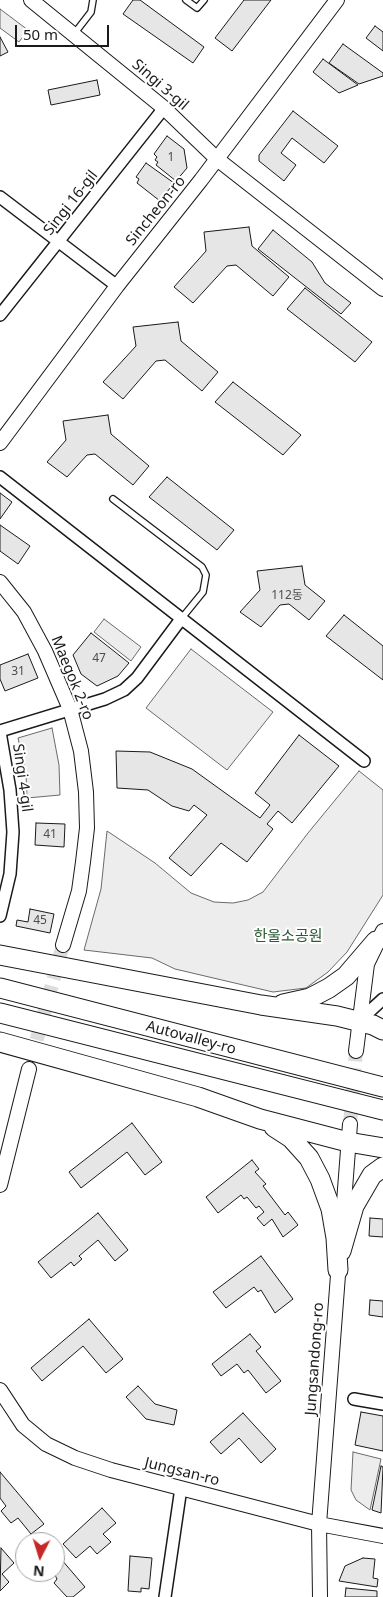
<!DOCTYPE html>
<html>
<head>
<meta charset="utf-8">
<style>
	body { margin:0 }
	#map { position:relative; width:383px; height:1597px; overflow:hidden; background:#fff; font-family:"Noto Sans",sans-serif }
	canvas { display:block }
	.north { position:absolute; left:15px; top:1532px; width:50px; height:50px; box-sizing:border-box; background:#fff; border:1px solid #a3a3a3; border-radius:50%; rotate:185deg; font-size:14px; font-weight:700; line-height:20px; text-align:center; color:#1a1a1a }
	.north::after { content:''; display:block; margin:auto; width:18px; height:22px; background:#c62828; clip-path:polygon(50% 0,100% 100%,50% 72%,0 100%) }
	.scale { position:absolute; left:15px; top:25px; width:94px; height:22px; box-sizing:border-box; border:2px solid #1a1a1a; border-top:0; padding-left:6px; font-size:15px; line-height:18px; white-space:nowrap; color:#1a1a1a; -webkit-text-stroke:4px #fff; paint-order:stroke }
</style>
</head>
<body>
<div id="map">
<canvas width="383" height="1597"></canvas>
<div class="north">N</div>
<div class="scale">50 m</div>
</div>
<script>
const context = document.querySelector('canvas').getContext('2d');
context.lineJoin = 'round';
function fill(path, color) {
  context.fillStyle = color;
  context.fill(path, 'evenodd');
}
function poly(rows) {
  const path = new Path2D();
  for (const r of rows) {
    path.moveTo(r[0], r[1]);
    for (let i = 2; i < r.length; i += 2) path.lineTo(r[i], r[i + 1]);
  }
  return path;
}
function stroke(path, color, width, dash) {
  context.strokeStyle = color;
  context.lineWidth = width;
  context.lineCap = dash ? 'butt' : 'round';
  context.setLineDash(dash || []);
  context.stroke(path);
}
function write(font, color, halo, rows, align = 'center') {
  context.font = font + ' "Noto Sans","Noto Sans KR",sans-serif';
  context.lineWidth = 4;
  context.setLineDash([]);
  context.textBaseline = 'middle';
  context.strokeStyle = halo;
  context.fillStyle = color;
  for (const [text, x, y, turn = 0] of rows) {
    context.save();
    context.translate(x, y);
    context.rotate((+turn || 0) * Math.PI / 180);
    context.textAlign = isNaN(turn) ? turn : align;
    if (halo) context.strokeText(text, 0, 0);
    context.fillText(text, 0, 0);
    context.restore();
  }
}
const built = poly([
	[0,9,28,30,19,42,0,28,0,9],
	[104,619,141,647,131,661,94,632,104,619],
	[191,649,273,712,227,770,146,708,191,649],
	[52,728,59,765,60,795,27,798,26,774,18,738,52,728],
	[359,771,383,790,383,895,347,952,328,972,306,988,273,992,175,969,152,958,84,950,101,889,107,831,155,863,191,893,214,902,233,903,248,900,263,892,308,833,359,771],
	[353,1452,381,1459,370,1510,356,1500,351,1490,353,1452]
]);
const building = poly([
	[133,0,140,0,204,47,193,63,123,14,133,0],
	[244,0,271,0,232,51,215,38,244,0],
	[375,26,383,32,383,51,366,38,375,26],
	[0,37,8,52,0,56,0,37],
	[343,44,383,73,383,76,359,84,329,63,343,44],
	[323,59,358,85,339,93,313,72,323,59],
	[97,80,100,95,51,105,48,90,97,80],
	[293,111,338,146,324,163,292,138,281,153,296,165,284,181,259,161,259,155,293,111],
	[167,136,184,149,187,168,176,181,156,165,158,162,155,160,157,157,154,154,167,136],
	[146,163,174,183,160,201,137,183,139,179,136,177,146,163],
	[249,227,252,246,289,277,273,296,236,265,227,266,193,303,174,287,206,251,204,232,249,227],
	[273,230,312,262,325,283,351,303,341,314,258,249,273,230],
	[305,288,372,342,355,362,287,309,305,288],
	[178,322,181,341,218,372,202,391,165,360,156,361,123,399,103,382,136,346,133,327,178,322],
	[233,382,301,435,283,455,215,402,233,382],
	[108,415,111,434,149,466,133,485,95,454,87,455,67,477,47,462,66,440,63,421,108,415],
	[167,477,234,530,217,550,149,497,167,477],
	[0,493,12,502,0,519,0,493],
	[0,525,30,546,18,564,0,551,0,525],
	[302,566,305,585,325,601,309,620,289,604,280,605,261,627,240,612,260,590,257,571,302,566],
	[344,615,383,646,383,680,326,636,344,615],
	[91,633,129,663,118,676,97,686,81,674,73,655,91,633],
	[28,654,38,678,5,691,0,679,0,665,28,654],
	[299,735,339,766,292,823,278,811,267,824,273,829,247,862,221,843,191,876,169,858,207,815,194,805,189,811,172,806,148,790,117,788,116,751,150,752,192,769,260,818,270,805,255,793,299,735],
	[36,823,65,824,64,847,35,845,36,823],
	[30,909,54,914,50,933,16,926,17,920,28,922,30,909],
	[132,1123,162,1162,145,1175,127,1152,81,1188,69,1172,132,1123],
	[252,1160,259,1169,255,1172,266,1184,263,1186,285,1215,288,1212,298,1225,283,1237,272,1219,264,1226,257,1218,264,1212,259,1206,256,1208,247,1197,244,1199,241,1195,218,1213,206,1197,252,1160],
	[98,1213,128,1250,115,1261,98,1240,79,1256,82,1259,74,1266,71,1262,51,1278,38,1262,98,1213],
	[370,1218,383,1219,383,1237,369,1236,370,1218],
	[261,1256,293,1299,275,1313,261,1290,258,1292,254,1287,226,1308,213,1292,261,1256],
	[370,1300,383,1301,383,1317,369,1315,370,1300],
	[89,1319,123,1359,106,1373,83,1346,42,1381,31,1368,89,1319],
	[250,1334,261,1347,256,1351,281,1381,266,1393,248,1370,244,1373,237,1364,221,1376,212,1364,250,1334],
	[138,1386,155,1404,177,1410,174,1425,146,1419,126,1397,138,1386],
	[361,1412,383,1416,383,1451,355,1445,361,1412],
	[243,1413,276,1449,261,1463,239,1438,221,1454,210,1442,243,1413],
	[381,1466,383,1467,381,1513,372,1510,381,1466],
	[0,1472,44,1524,31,1534,18,1518,11,1523,1,1511,6,1506,0,1498,0,1472],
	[102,1508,116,1523,103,1534,111,1542,97,1554,90,1546,76,1558,63,1544,102,1508],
	[1,1548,14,1563,2,1574,9,1582,0,1591,1,1548],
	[130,1556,152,1558,149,1589,141,1588,141,1592,128,1591,130,1556],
	[363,1558,375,1559,373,1578,378,1579,377,1587,339,1581,345,1566,363,1558],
	[61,1559,85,1587,73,1597,67,1597,54,1583,57,1579,55,1575,50,1575,48,1580,28,1576,29,1572,55,1572,55,1562,61,1559],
	[346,1588,377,1591,377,1597,345,1597,346,1588]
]);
const tertiaryTunnel = poly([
	[31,1060,63,945],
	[350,1124,356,1051]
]);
const service = poly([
	[186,0,197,8,204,0],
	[74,34,91,12,93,0],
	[113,499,202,567,206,575,203,592,181,619]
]);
const minor = poly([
	[0,197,117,286],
	[0,315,164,108],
	[0,477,364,761],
	[0,731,105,699,124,690,137,678,181,619],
	[0,732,10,790,13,832,10,874,0,916],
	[358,1022,383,999],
	[354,1399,383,1404],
	[165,1597,181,1488]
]);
const tertiary = poly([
	[31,0,164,108,217,159,383,289],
	[0,443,117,286,201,180,337,0],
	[0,582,24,612,45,651,70,709,81,751,86,792,87,828,83,862,79,891,63,945],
	[356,1051,367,964,383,931],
	[0,1185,29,1069],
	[342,1228,350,1124],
	[0,1390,23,1425,46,1444,75,1458,111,1470,319,1524,383,1536],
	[320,1597,319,1524,339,1262]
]);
const trunk = poly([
	[0,955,261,1005,337,1016,373,1025,383,1030],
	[0,988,383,1087],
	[283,1004,310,998,329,988,346,976,376,941],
	[0,1013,383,1110],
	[0,1042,198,1097,260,1119,348,1142,383,1148],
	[274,1127,291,1138,309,1158,320,1179,331,1209,336,1238,338,1270],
	[341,1251,354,1206,372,1175,383,1167]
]);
const numberNames = [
	["1",171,158],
	["112동",287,596],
	["47",99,659],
	["31",18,672],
	["41",50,835],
	["45",40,921]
];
const streetNames = [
	["Singi 3-gil",160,85,41],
	["Singi 16-gil",71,203,-52],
	["Sincheon-ro",156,211,-51],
	["Maegok 2-ro",72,678,68],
	["Singi 4-gil",22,778,82],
	["Autovalley-ro",191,1038,15],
	["Jungsandong-ro",315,1359,-86],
	["Jungsan-ro",182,1472,14]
];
const parkNames = [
	["한울소공원",288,937]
];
fill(built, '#ededed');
stroke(built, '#6a6a6a', 1);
fill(building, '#e6e6e6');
stroke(building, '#1a1a1a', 1);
stroke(tertiaryTunnel, '#ddd', 14, [14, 7]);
stroke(service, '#1a1a1a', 8);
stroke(minor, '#1a1a1a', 14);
stroke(tertiary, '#1a1a1a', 16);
stroke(trunk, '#1a1a1a', 21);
stroke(service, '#fff', 5.5);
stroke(minor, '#fff', 11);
stroke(tertiary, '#fff', 14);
stroke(trunk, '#fff', 19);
write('12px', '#4d4d4d', null, numberNames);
write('15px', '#1a1a1a', '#fff', streetNames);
write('15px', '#2b5a34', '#fff', parkNames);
</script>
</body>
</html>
